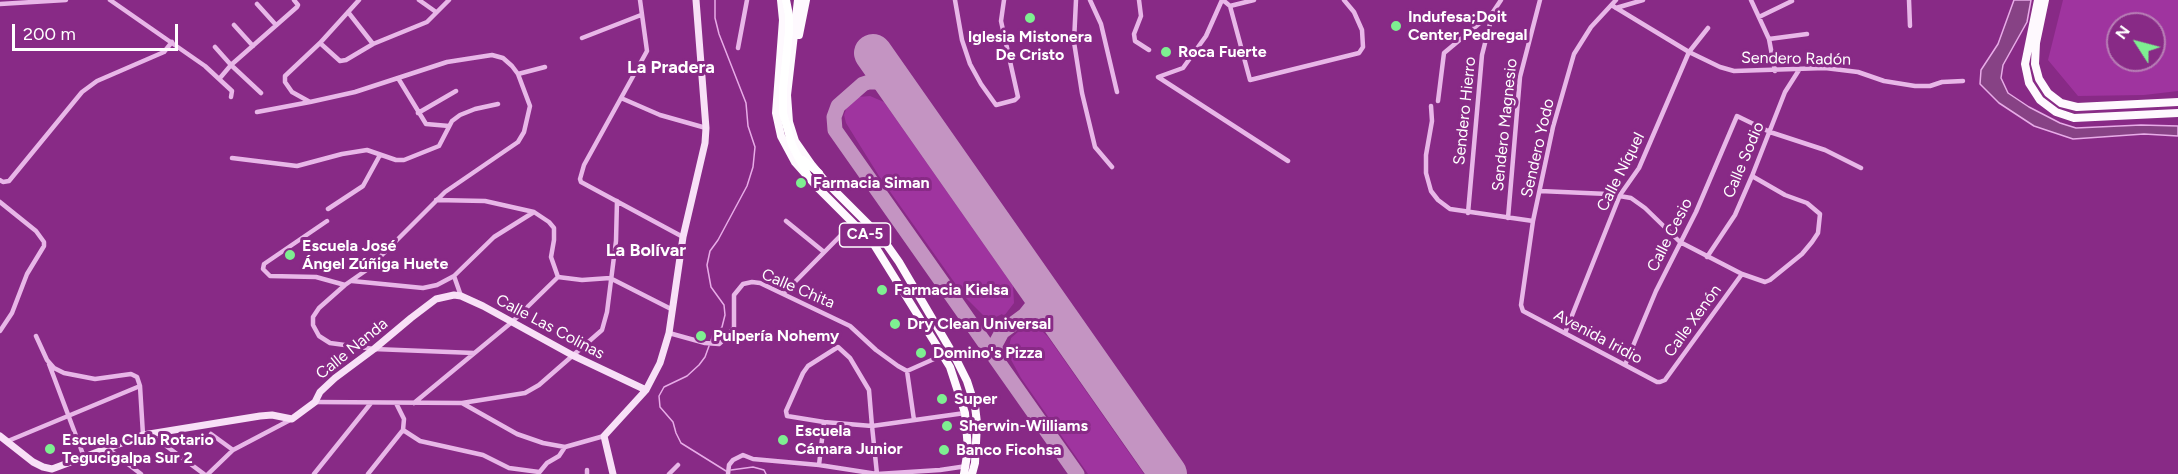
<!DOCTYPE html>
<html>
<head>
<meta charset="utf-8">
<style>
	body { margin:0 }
	#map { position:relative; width:2178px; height:474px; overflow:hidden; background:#882a86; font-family:Figtree,sans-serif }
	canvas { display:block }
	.north { position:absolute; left:2106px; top:12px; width:60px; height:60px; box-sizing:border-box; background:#882a86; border:2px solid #b87fb6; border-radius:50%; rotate:306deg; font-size:16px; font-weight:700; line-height:24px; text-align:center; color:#fff }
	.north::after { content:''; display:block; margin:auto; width:21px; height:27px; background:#7eef91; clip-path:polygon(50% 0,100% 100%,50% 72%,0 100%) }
	.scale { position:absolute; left:12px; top:24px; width:166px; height:27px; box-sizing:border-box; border:3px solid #fff; border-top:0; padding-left:8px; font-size:18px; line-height:21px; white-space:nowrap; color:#fff; -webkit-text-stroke:4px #882a86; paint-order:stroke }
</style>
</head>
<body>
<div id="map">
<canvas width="2178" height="474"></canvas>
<div class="north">N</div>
<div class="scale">200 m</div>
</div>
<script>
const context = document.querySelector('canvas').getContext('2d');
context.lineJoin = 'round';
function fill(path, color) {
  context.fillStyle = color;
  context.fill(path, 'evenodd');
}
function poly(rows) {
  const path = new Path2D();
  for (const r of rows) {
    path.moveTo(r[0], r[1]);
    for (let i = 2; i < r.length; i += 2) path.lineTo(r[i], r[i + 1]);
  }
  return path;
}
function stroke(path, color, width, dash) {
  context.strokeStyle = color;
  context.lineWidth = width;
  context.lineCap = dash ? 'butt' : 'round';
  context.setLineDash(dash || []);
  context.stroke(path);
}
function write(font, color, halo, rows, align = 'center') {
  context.font = font + ' Figtree,sans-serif';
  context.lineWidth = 6;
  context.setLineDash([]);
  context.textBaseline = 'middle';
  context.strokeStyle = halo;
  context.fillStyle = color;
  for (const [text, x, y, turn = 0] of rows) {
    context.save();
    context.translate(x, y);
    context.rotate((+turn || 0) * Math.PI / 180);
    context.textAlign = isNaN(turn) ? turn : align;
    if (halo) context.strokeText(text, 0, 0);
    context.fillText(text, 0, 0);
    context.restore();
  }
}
const green = poly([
	[2063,0,2178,0,2178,91,2144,95,2078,96,2048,60],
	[2118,24,2154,24,2154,60,2118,60],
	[870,96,884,102,1013,286,1014,303,1004,316,1002,314,996,317,984,316,964,296,879,176,846,123,844,115,848,104,858,97],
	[1030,326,1040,329,1048,337,1144,474,1088,474,1021,378,1009,356,1008,350,1011,338,1019,331]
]);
const water = poly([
	[2014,0,2031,0,2027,22,2003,65,2001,78,2008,93,2029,107,2060,123,2076,128,2141,125,2178,126,2178,136,2144,134,2073,139,2034,126,1999,103,1980,84,1981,70,1998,44,2014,0]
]);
const stream = poly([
	[711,341,713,334,722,327,725,315,724,305,711,287,707,265,710,251,718,240,747,186,753,167,755,147,748,126,746,103,719,34,715,18,715,0],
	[709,346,705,357,699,365,687,376,664,387,659,396,660,407,673,422,676,433,681,443,726,471],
	[731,470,753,467,764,470,766,474]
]);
const taxiway = poly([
	[900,91,886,82,869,82,863,84,838,106,834,117,835,130,1077,474],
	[1025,315,1033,305,1034,297,1032,279],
	[996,359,995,345,1002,332,1025,315,1037,312,1059,318]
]);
const runway = poly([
	[873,53,1168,474]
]);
const street = poly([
	[110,0,205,66,232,91,231,97],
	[359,0,320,43,285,76,285,82,292,92,310,102,355,92,447,62,492,55,503,58,512,66,518,74,530,106,524,132,518,142,445,192,368,269,345,285,319,308,313,317,313,325,319,336,330,343,374,349,474,353],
	[419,0,436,12],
	[640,0,647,51,584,165,580,179,581,182,683,237],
	[955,0,962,40,970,64,981,84,996,105,1015,100,1018,97,1001,21,1004,0],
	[1076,0,1074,42,1082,93,1095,147,1112,167],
	[1090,0,1101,24,1117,92],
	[1139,0,1141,16,1134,34,1135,41,1149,50],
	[1222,0,1206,36,1183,68,1158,77,1288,161],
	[1223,0,1230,6,1250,80,1359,53,1363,47,1362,30,1354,12,1344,0],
	[1616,0,1591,27,1574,54,1553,127,1533,221,1521,305,1523,311,1657,382,1660,382,1665,380,1742,274],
	[1751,0,1769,39,1775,71],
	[1909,0,1910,26],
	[0,4,66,0],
	[257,4,276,25],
	[1230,6,1254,0],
	[1613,6,1689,52,1720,67,1734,71,1825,68,1858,72,1884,81,1915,86,1930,86,1942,82,1963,81],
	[1616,8,1643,0],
	[348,12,373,44],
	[1759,17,1792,1],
	[234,25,253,46],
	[582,38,641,15],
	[1769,39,1807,34],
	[320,43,340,61,346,60,373,44,427,22,449,0],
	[215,47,231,65,261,93],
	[738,48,747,0],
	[518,74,545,67],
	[220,78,231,65,297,7,298,5,294,0],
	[398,78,426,124,449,126],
	[621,98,660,115,706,128],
	[1438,101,1444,53,1493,12,1501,0],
	[1431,106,1432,121,1426,155,1426,173,1431,191,1438,200,1450,209,1533,221],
	[257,112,310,102],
	[418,113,456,91],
	[232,158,297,166,342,154,367,150,396,160,404,160,439,146,452,121,460,115,475,109,498,104],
	[0,180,3,182,9,181,82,92,97,81,164,52,172,42],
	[1540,191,1608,194,1631,198,1645,208,1680,242,1742,274,1765,282,1770,280,1802,254,1812,242,1818,233,1820,214,1807,203,1785,195,1752,176],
	[436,200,485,201,534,212,549,222,554,228,554,240,551,257,558,277,582,280,610,278,673,310],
	[0,202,36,231,44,242,44,246,27,274,12,313,0,331],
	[328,209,363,186,380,155],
	[1468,213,1482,55,1493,12],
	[1508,218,1520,77,1540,0],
	[327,221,264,264,263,269,270,276,316,277,345,285],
	[786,221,824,252],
	[1707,257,1735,215,1752,176,1785,92,1799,70],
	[454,276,461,296],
	[352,281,423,288,437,285,454,276,494,237,534,212],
	[783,294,853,223],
	[669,333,705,343,719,344,728,336,734,327,734,295,743,284,752,282,760,283,850,326,876,350,898,366,907,371,943,355],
	[1565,333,1620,195,1639,168,1689,52,1708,28],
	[49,364,84,457],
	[1625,365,1656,291,1696,212,1737,116,1770,132,1825,150,1861,168],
	[907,371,914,420],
	[140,386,143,435],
	[315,402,462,403,525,393,539,385,602,330,607,312,616,241,617,201],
	[414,403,512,322,558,277],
	[462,403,517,434,543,443,565,447,604,436],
	[403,430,420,441,483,455,509,468,539,472],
	[150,434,204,474],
	[211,434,233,450],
	[8,441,140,386,137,377,131,374,95,379,64,373,54,368,47,360,36,336],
	[107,448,141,474],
	[819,465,824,422],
	[587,470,587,474],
	[208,474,233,450,292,419],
	[314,474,371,403],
	[368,474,403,430,404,419,396,403],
	[538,474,547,463,559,456,565,447],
	[669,474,678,465],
	[728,474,729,465,733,460,743,455,753,459,819,465,877,474,940,470,967,466],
	[877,474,872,426,869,390,850,358,838,347,808,366,803,373,786,411,787,416,824,422,872,426,965,413]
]);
const secondary = poly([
	[0,436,33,462,43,467,52,469,143,435,260,416,272,415,292,419,315,402,320,392,335,378,374,349,411,318,436,299,454,295,461,296,483,306,572,355,646,390],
	[613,474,604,436,646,390,660,363,669,333,683,237,705,143,706,128,696,0]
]);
const primary = poly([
	[781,0,783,20,776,113,781,136,795,162,819,189,873,243,950,367,965,413,968,449,964,474],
	[798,0,787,95,789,122,795,141,811,164,825,181,882,238,899,262,956,359,967,381,975,406,977,423,975,463,972,474],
	[2038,0,2025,64,2029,83,2040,100,2056,112,2074,118,2178,113],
	[2045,0,2036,43,2035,64,2039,79,2048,93,2061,103,2077,107,2178,102],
	[799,35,806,0]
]);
const highway = poly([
	[786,0,789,15,789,32,783,89,783,113,792,145,809,178],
	[803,160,819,173]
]);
const markers = [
	[1030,18,6,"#7eef91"],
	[1396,26,6,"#7eef91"],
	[1166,52,6,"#7eef91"],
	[801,183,6,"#7eef91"],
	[290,255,6,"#7eef91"],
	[882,290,6,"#7eef91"],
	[895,324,6,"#7eef91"],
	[701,336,6,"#7eef91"],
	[921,353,6,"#7eef91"],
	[942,399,6,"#7eef91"],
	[947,426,6,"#7eef91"],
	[783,440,6,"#7eef91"],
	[50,449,6,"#7eef91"],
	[944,450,6,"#7eef91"]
];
const shields = [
	[865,235,51]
];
const shieldNames = [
	["CA-5",865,235]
];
const poiNames = [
	["Indufesa;Doit",1408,17],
	["Center Pedregal",1408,35],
	["Iglesia Mistonera",1030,37,"center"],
	["De Cristo",1030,55,"center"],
	["Roca Fuerte",1178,52],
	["Farmacia Siman",813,183],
	["Escuela José",302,246],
	["Ángel Zúñiga Huete",302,264],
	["Farmacia Kielsa",894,290],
	["Dry Clean Universal",907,324],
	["Pulpería Nohemy",713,336],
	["Domino's Pizza",933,353],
	["Super",954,399],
	["Sherwin-Williams",959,426],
	["Escuela",795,431],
	["Cámara Junior",795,449],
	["Escuela Club Rotario",62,440],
	["Tegucigalpa Sur 2",62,458],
	["Banco Ficohsa",956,450]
];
const streetNames = [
	["Sendero Radón",1796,59,1],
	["Sendero Hierro",1465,111,-84],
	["Sendero Magnesio",1505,125,-84],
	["Sendero Yodo",1538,148,-77],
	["Calle Sodio",1744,160,-67],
	["Calle Níquel",1621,172,-63],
	["Calle Cesio",1670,235,-63],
	["Calle Chita",798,289,23],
	["Calle Xenón",1693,321,-54],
	["Calle Las Colinas",550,327,28],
	["Avenida Iridio",1598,337,28],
	["Calle Nanda",352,349,-39]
];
const neighbourhoodNames = [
	["La Pradera",671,68],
	["La Bolívar",646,251]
];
fill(green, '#9f349f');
fill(water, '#874285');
stroke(water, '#e8ace8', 1.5);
stroke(stream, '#e8ace8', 1.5);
stroke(taxiway, '#c494c2', 15);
stroke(runway, '#c494c2', 38);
stroke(street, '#e8b7e8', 4.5);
stroke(secondary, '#f8e0f7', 7);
stroke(primary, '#fef9fe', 8);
stroke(highway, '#fff', 8);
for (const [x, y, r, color] of markers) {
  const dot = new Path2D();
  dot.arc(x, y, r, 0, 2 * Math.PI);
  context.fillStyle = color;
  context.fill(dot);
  stroke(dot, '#882a86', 2);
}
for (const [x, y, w] of shields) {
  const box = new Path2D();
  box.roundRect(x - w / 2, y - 12, w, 24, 4.5);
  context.fillStyle = '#882a86';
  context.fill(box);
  stroke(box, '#fff', 1.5);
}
write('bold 15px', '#fff', null, shieldNames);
write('bold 16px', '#fff', '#882a86', poiNames, 'left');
write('16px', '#fff', '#882a86', streetNames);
write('bold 18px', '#fff', '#882a86', neighbourhoodNames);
</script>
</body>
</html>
